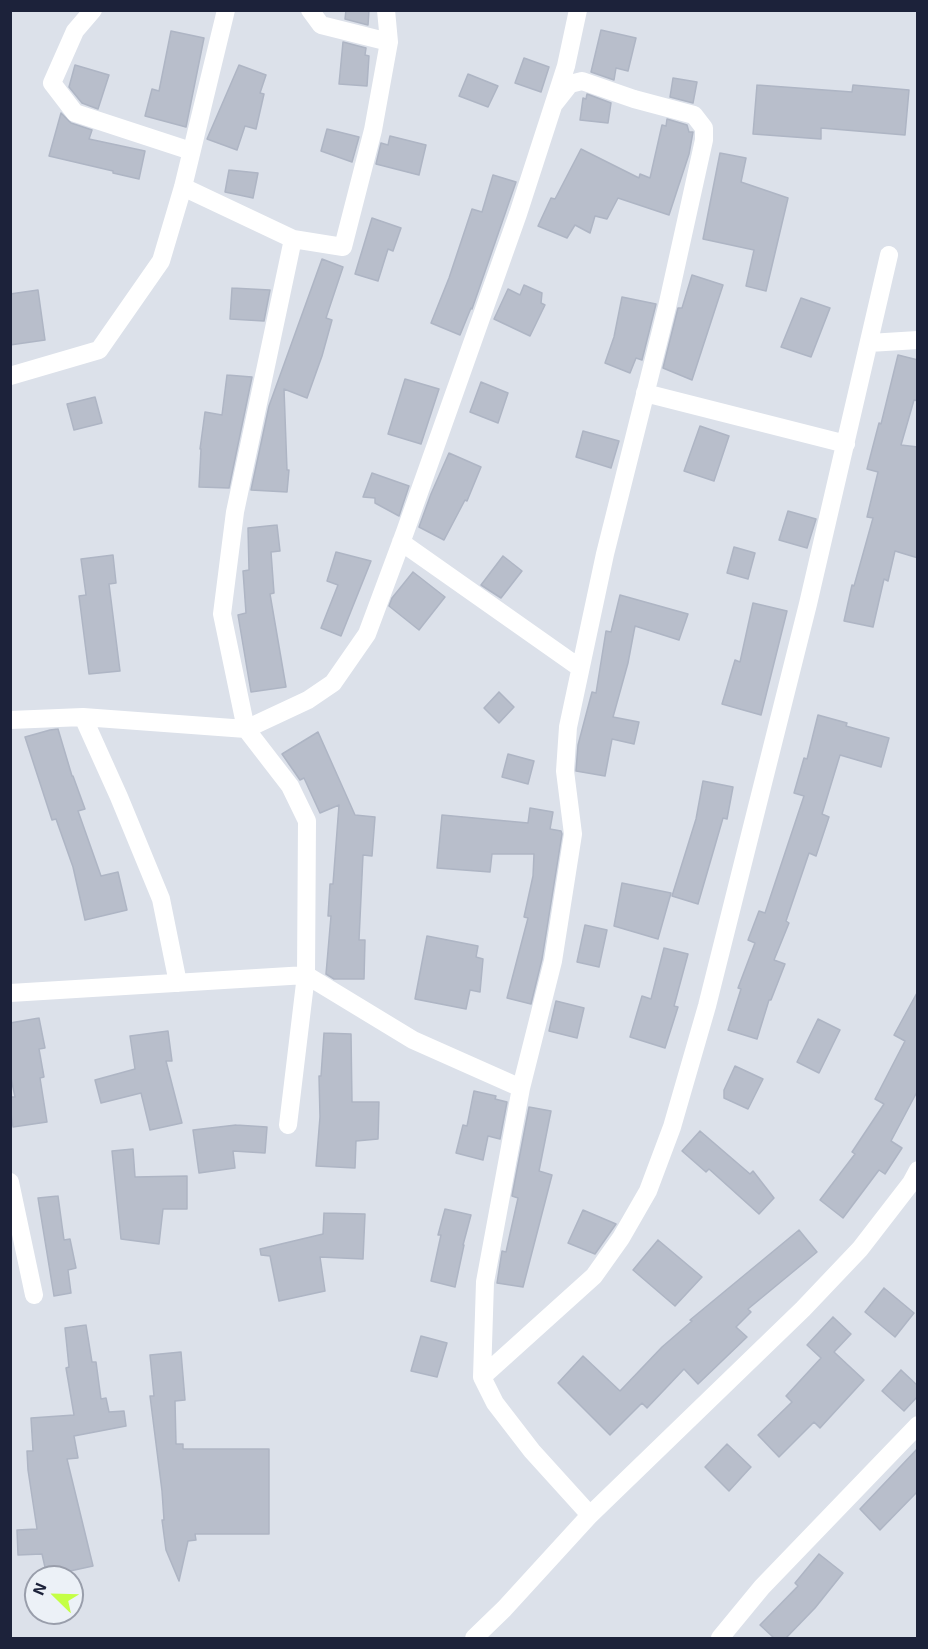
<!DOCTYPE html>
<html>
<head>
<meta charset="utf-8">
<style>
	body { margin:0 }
	#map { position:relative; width:928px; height:1649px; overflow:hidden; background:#dce1ea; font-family:"Exo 2",sans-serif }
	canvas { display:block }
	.frame { position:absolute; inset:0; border:12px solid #1c223a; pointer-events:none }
	.north { position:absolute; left:24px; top:1565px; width:60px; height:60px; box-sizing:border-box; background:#ecf1f7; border:2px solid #999eab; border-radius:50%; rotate:293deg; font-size:16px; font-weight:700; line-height:24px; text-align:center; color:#1c223a }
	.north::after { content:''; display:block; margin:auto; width:21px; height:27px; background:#c4ff45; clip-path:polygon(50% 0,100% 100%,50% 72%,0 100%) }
</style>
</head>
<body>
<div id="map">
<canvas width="928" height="1649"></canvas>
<div class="frame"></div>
<div class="north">N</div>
</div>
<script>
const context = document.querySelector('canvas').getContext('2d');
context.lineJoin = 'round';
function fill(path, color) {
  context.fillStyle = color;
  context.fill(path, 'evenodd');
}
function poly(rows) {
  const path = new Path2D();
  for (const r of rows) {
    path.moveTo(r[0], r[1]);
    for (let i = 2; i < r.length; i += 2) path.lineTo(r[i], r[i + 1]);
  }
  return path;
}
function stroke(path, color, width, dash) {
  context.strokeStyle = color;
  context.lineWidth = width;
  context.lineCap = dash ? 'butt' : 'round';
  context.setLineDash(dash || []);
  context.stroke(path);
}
const building = poly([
	[346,10,369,10,368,25,345,19,346,10],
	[601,30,636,38,628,71,616,68,614,80,591,72,601,30],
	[171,31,204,38,186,127,145,116,152,89,159,91,171,31],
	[343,42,366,48,365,55,369,56,367,86,339,84,343,42],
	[524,58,549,67,541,92,515,83,524,58],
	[75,65,109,75,98,109,82,103,69,87,75,65],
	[239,65,266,75,260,93,264,94,256,129,245,126,237,150,207,139,239,65],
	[468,74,498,86,488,107,459,96,468,74],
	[673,78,697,82,693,103,670,97,673,78],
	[757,85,852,92,853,85,909,90,905,135,821,128,821,139,753,134,757,85],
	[587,94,611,103,608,123,580,120,583,98,586,99,587,94],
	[61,113,71,123,92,130,89,139,145,151,139,179,113,173,113,171,49,156,61,113],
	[667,119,687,125,689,132,693,132,689,154,669,215,618,198,607,219,595,216,590,233,575,225,567,238,538,226,551,198,555,199,581,149,639,178,640,174,650,178,662,125,666,126,667,119],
	[327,129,359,137,352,162,321,151,327,129],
	[390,136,426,145,419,175,376,164,381,143,388,145,390,136],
	[720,153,746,158,741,182,788,198,766,291,746,286,754,250,703,239,720,153],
	[229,170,258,173,253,198,225,192,229,170],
	[493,175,516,182,472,309,471,308,460,335,431,323,449,278,472,209,482,212,493,175],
	[372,218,401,228,393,251,388,249,378,281,355,274,372,218],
	[322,259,343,267,326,318,332,320,322,356,307,398,284,389,287,470,289,470,287,492,251,490,269,406,322,259],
	[692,275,723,285,692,380,663,368,678,308,682,308,692,275],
	[524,285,542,293,541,303,545,305,530,336,494,319,508,289,520,295,524,285],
	[232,288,270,290,264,321,230,319,232,288],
	[38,290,45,340,10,345,10,294,38,290],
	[622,297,656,304,642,360,636,358,630,373,605,363,614,337,622,297],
	[801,298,830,308,811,357,781,347,801,298],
	[898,355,918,360,918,401,914,400,901,445,918,447,918,558,895,551,888,581,884,579,873,627,844,621,852,585,854,586,873,518,867,517,878,472,867,469,879,423,881,424,898,355],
	[227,375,252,377,229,488,199,487,201,449,200,449,205,412,222,415,227,375],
	[405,379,439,389,421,444,388,434,405,379],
	[481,382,508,393,498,423,470,412,481,382],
	[95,397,102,423,74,430,67,404,95,397],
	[700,426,729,436,714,481,684,471,700,426],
	[583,431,619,441,611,468,576,457,583,431],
	[449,453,481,467,467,501,465,500,444,540,419,527,431,494,449,453],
	[372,473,409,486,399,516,375,503,375,498,363,497,372,473],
	[788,511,816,519,807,548,779,540,788,511],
	[277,525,280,551,271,552,274,593,270,594,286,687,251,692,238,615,246,613,243,571,249,570,248,528,277,525],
	[734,547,755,553,748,579,727,573,734,547],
	[336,552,371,561,341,636,321,628,338,585,327,581,336,552],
	[113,555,116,583,109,584,120,671,89,674,79,596,86,595,81,559,113,555],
	[503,556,522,571,501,598,481,585,503,556],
	[413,572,445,597,419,630,389,606,392,598,413,572],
	[620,595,688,614,679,640,635,626,628,663,613,717,639,722,634,744,612,739,605,776,576,771,578,745,592,692,596,693,606,631,611,632,620,595],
	[753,603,787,611,761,715,722,704,735,660,740,662,753,603],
	[499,692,514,707,499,723,484,708,499,692],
	[818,715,847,723,846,726,889,738,881,767,840,755,822,814,829,817,816,856,809,853,786,921,789,923,774,960,785,964,771,1000,769,1000,757,1039,728,1030,741,989,738,988,755,943,748,940,759,911,765,913,804,796,794,793,804,758,807,759,818,715],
	[58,729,72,776,73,776,85,809,78,811,101,876,118,872,127,910,85,920,73,867,56,819,52,820,25,737,50,730,58,729],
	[318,732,355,815,375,817,372,856,363,855,359,940,365,940,364,979,334,979,326,974,331,916,328,916,330,884,333,884,339,805,320,813,304,778,300,780,282,754,318,732],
	[508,754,534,761,528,784,502,777,508,754],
	[703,781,733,787,727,819,723,818,698,904,672,896,696,819,703,781],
	[530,808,553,812,550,829,561,831,562,834,542,959,531,1004,507,998,528,918,524,917,533,876,534,854,492,854,490,872,437,868,442,815,528,823,530,808],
	[622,883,671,893,658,939,614,926,622,883],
	[585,925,607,930,599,967,577,962,585,925],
	[427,936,478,946,476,957,483,959,480,992,470,990,466,1009,415,999,427,936],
	[664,948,688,954,674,1006,678,1007,665,1048,630,1037,642,996,651,999,664,948],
	[918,991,918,1090,891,1141,902,1148,885,1174,879,1170,843,1218,820,1200,855,1154,852,1152,884,1104,875,1099,905,1041,894,1035,918,991],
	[556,1001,584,1008,577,1038,549,1031,556,1001],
	[39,1018,45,1048,39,1049,44,1077,40,1078,47,1122,13,1127,10,1107,10,1097,15,1097,10,1073,10,1023,39,1018],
	[818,1019,840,1030,819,1073,797,1062,818,1019],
	[168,1031,172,1061,166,1061,182,1123,150,1130,141,1093,101,1103,95,1080,135,1069,130,1036,168,1031],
	[324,1033,351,1034,352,1102,379,1102,378,1139,356,1141,355,1168,316,1166,320,1117,319,1076,321,1076,324,1033],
	[735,1066,763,1079,748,1109,724,1098,724,1090,735,1066],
	[474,1091,496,1096,495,1099,507,1102,500,1139,488,1136,483,1160,456,1153,463,1125,467,1126,474,1091],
	[529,1107,551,1111,539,1171,552,1175,523,1287,497,1283,502,1251,506,1252,518,1198,512,1196,529,1107],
	[236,1125,267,1127,265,1153,233,1151,235,1168,199,1173,193,1130,236,1125],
	[700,1131,750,1174,753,1171,774,1198,759,1214,709,1169,706,1172,682,1151,700,1131],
	[133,1149,135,1177,187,1176,187,1209,163,1209,159,1244,121,1239,112,1151,133,1149],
	[58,1196,64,1240,70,1239,76,1268,68,1270,71,1293,54,1296,38,1198,58,1196],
	[445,1209,471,1215,463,1245,464,1245,455,1287,431,1281,441,1235,438,1235,445,1209],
	[583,1210,616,1224,595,1254,568,1243,583,1210],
	[324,1213,365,1214,363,1259,320,1257,325,1291,279,1301,270,1256,261,1255,260,1249,323,1234,324,1213],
	[799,1230,817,1252,748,1309,751,1312,736,1327,747,1337,698,1384,684,1369,647,1408,642,1403,610,1435,558,1383,583,1356,620,1391,662,1347,692,1321,690,1320,799,1230],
	[658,1240,702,1277,675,1306,633,1270,658,1240],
	[884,1288,914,1313,895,1337,865,1312,884,1288],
	[833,1317,851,1334,834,1352,864,1380,820,1428,814,1422,779,1457,758,1435,792,1402,786,1396,821,1358,807,1345,833,1317],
	[86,1325,92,1362,96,1362,101,1399,106,1398,109,1412,124,1411,126,1426,74,1436,78,1458,67,1459,93,1566,47,1576,42,1554,18,1555,17,1530,37,1529,28,1470,27,1451,33,1451,31,1418,74,1415,66,1368,69,1367,65,1328,86,1325],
	[421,1336,447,1343,437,1377,411,1371,421,1336],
	[181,1352,185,1400,175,1401,176,1444,183,1444,183,1449,269,1449,269,1534,195,1534,196,1540,188,1541,179,1581,166,1550,162,1520,164,1520,162,1491,150,1396,154,1396,150,1355,181,1352],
	[901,1370,918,1386,918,1396,904,1411,882,1391,901,1370],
	[727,1444,751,1467,729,1491,705,1467,727,1444],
	[918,1448,918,1491,880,1530,860,1509,918,1448],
	[819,1554,843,1573,815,1608,786,1638,774,1638,760,1625,798,1586,795,1583,819,1554]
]);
const minor = poly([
	[93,10,75,31,52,83,75,113,191,151],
	[310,10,321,25,389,42],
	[555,103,570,84,582,81,634,99,694,115,704,128,704,140,667,307,605,554,568,727,565,771,573,834,553,961,521,1088,485,1282,482,1377,495,1403,532,1451,590,1515],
	[183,187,293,239],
	[869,343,918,340],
	[10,376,99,350,161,261,183,187,226,10],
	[645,393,846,444],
	[401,542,580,668],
	[83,717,119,797,161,899,178,983],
	[10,720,83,717,246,729,222,614,235,512,293,239,343,247,373,130,389,42,386,10],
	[10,993,306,975,288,1125],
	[521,1088,413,1040,306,975,307,821,290,786,246,729,308,700,333,683,367,634,405,532,518,214,566,66,578,10],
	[10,1182,34,1295],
	[482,1377,594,1276,621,1238,648,1191,672,1127,707,1006,808,604,889,255],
	[474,1638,504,1609,590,1515,803,1309,860,1249,911,1183,918,1170],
	[720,1638,762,1587,918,1425]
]);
fill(building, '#b8becb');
stroke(building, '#aeb5c4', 1.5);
stroke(minor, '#fff', 18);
</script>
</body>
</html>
